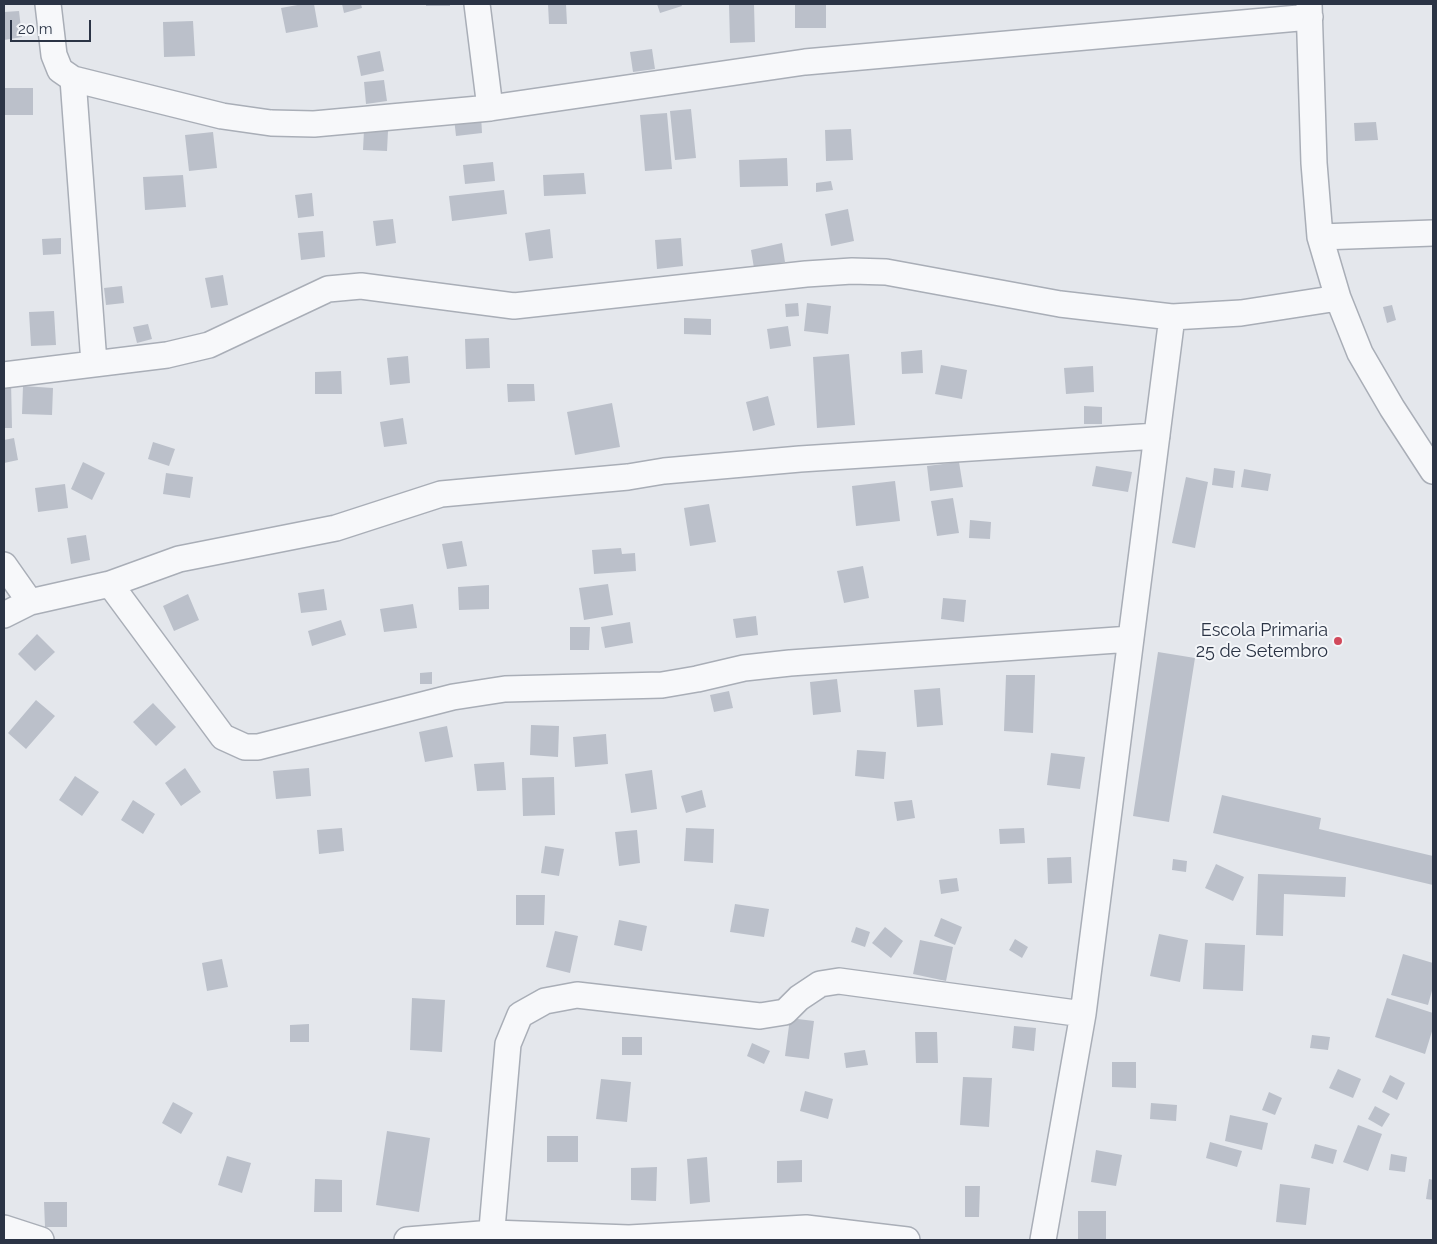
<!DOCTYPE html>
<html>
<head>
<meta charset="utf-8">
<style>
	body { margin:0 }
	#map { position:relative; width:1437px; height:1244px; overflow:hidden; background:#e4e7ec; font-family:Raleway,sans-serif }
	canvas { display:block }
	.frame { position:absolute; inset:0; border:5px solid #2b3445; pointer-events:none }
	.scale { position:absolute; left:10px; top:20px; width:81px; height:22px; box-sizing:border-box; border:2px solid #2b3445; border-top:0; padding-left:6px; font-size:15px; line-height:18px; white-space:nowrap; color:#2b3445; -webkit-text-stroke:4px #f4f6f9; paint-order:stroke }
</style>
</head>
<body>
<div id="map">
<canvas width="1437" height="1244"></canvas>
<div class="frame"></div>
<div class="scale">20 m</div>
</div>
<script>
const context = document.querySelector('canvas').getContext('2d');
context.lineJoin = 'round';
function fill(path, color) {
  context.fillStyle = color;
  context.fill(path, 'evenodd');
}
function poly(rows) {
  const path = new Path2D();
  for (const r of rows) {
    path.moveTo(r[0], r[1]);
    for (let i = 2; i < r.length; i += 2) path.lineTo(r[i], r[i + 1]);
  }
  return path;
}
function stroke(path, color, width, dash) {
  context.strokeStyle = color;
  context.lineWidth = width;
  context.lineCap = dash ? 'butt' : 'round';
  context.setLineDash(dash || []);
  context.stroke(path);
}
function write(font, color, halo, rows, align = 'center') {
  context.font = font + ' Raleway,sans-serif';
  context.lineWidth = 4;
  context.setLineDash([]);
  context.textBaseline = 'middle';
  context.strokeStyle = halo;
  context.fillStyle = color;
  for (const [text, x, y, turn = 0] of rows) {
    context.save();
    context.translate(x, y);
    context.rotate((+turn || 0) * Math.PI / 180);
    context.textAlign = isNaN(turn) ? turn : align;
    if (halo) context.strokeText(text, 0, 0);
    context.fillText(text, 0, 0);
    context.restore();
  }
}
const building = poly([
	[303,4,314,4,318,27,286,33,281,8],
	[342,4,361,4,362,8,344,13],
	[426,4,450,4,450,6,426,6],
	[548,4,566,4,567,24,549,24],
	[657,4,681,4,682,6,660,13],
	[729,4,754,4,755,42,730,43],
	[795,4,826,5,826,28,795,28],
	[19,11,22,37,4,40,4,12],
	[193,21,195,56,164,57,163,22],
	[652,49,655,69,633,72,630,52],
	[380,51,384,71,361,76,357,56],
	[384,80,387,101,366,104,364,82],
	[4,88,33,88,33,115,4,115],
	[691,109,696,158,675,160,670,111],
	[667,113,672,169,645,171,640,115],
	[481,115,482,133,456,136,454,118],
	[1376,122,1378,140,1355,141,1354,123],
	[851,129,853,160,826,161,825,130],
	[364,130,388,131,387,151,363,150],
	[213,132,217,168,189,171,185,135],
	[787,158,788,186,740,187,739,160],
	[493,162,495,181,465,184,463,165],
	[584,173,586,194,544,196,543,175],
	[183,175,186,207,145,210,143,177],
	[831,181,833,190,816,192,816,183],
	[504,190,507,214,452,221,449,196],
	[312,193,314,216,298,218,295,195],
	[848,209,854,241,831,246,825,214],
	[393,219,396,243,376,246,373,221],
	[550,229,553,258,529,261,525,233],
	[323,231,325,257,301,260,298,233],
	[61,238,61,254,43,255,42,239],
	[681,238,683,266,657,269,655,240],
	[782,243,785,262,754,268,751,250],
	[223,275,228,305,211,308,205,278],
	[122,286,124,303,106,305,104,288],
	[798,303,799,316,786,317,785,304],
	[807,303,831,306,828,334,804,331],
	[1392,305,1396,320,1387,323,1383,307],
	[54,311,56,345,31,346,29,312],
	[684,318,711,319,711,335,684,334],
	[148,324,152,339,137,343,133,327],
	[788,326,791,346,770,349,767,329],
	[489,338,490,368,466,369,465,339],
	[922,350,923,373,902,374,901,352],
	[849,354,855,425,817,428,813,357],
	[408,356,410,383,390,385,387,358],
	[941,365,967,370,962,399,935,394],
	[1093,366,1094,392,1066,394,1064,368],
	[341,371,342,394,315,394,315,372],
	[4,381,11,381,12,428,4,428],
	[507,384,534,384,535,401,508,402],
	[23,386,53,388,52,415,22,414],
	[768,396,775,425,753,431,746,402],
	[612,403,620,447,575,455,567,412],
	[1084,406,1102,407,1102,424,1084,424],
	[403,418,407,444,384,447,380,422],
	[14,438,18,460,4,463,4,440],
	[153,442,175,449,169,466,148,459],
	[83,462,105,473,92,500,71,489],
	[959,462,963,487,930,491,927,466],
	[1096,466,1132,472,1128,492,1092,486],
	[1214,468,1235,471,1233,488,1212,485],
	[1244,469,1271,474,1268,491,1241,487],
	[166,473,193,477,190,498,163,494],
	[1186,477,1208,482,1195,548,1172,543],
	[895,481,900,521,856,526,852,486],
	[65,484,68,508,38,512,35,488],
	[953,498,959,533,937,536,931,501],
	[709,504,716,542,690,546,684,508],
	[970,520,991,522,990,539,969,538],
	[86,535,90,560,71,564,67,538],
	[462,541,467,566,447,569,442,544],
	[621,548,622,554,635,553,636,571,594,574,592,550],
	[863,566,869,598,844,603,837,571],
	[608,584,613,615,584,620,579,588],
	[489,585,489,609,459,610,458,587],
	[324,589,327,610,301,613,298,593],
	[188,594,199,620,174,631,163,606],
	[943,598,966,600,964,622,941,619],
	[413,604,417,628,384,632,380,609],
	[756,616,758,635,736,638,733,619],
	[341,620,346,635,312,646,308,631],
	[630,622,633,643,605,648,601,627],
	[570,627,590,627,589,650,570,650],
	[37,634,55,652,35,671,18,654],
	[1158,652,1195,658,1169,822,1133,816],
	[432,672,432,684,420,684,420,673],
	[1006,675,1035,675,1033,733,1004,731],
	[837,679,841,712,813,715,810,682],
	[940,688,943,725,917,727,914,690],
	[729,691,733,708,714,712,710,695],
	[36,700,55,716,26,749,8,733],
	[153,703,176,727,156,746,133,722],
	[531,725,559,726,558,757,530,755],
	[447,726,453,757,425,762,419,732],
	[606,734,608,764,575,767,573,737],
	[857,750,886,752,884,779,855,776],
	[1051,753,1085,757,1080,789,1047,785],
	[504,762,506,790,477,791,474,764],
	[185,768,201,792,181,806,165,783],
	[309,768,311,796,276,799,273,771],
	[652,770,657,809,631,813,625,774],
	[75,776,99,792,82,816,59,800],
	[554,777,555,815,523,816,522,778],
	[702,790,706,807,686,813,681,796],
	[1222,795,1321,818,1319,829,1433,856,1433,885,1213,833],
	[133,800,155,814,143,834,121,820],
	[912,800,915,818,897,821,894,802],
	[342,828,344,851,319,854,317,830],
	[686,828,714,829,713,863,684,861],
	[1024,828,1025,843,1000,844,999,829],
	[637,830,640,863,619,866,615,832],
	[545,846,564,849,559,876,541,873],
	[1071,857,1072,883,1048,884,1047,858],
	[1173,859,1187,861,1186,872,1172,870],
	[1216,864,1244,877,1233,901,1205,888],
	[1258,874,1346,877,1345,897,1284,894,1283,936,1256,935],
	[957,878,959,891,941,894,939,880],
	[516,895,545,895,544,925,516,925],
	[735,904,769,909,764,937,730,932],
	[941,918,962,927,955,945,934,936],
	[619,920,647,926,642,951,614,945],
	[856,927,870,932,865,947,851,942],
	[885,927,903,941,891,958,872,943],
	[555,931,578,936,570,973,546,967],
	[1159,934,1188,940,1180,982,1150,976],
	[1015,939,1028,947,1022,958,1009,950],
	[920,940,953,947,946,981,913,974],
	[1205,943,1245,945,1243,991,1203,989],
	[1403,954,1433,963,1433,987,1428,1005,1391,995],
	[222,959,228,987,207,991,202,963],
	[412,998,445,1000,442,1052,410,1050],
	[1387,998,1433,1013,1433,1028,1425,1054,1375,1037],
	[790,1018,814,1021,809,1059,785,1056],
	[309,1024,309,1042,290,1042,290,1025],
	[1014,1026,1036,1028,1034,1051,1012,1048],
	[915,1032,937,1032,938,1063,916,1063],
	[1312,1035,1330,1037,1328,1050,1310,1048],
	[622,1037,642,1037,642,1055,622,1055],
	[752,1043,770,1051,764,1064,747,1056],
	[865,1050,868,1065,846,1068,844,1053],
	[1112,1062,1136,1062,1136,1088,1112,1087],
	[1338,1069,1361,1079,1353,1098,1329,1088],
	[1390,1075,1405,1083,1397,1100,1382,1092],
	[963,1077,992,1078,989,1127,960,1125],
	[601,1079,631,1082,627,1122,596,1119],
	[805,1091,833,1099,828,1119,800,1111],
	[1269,1092,1282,1098,1275,1115,1262,1110],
	[173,1102,193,1113,181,1134,162,1123],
	[1151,1103,1177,1105,1176,1121,1150,1119],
	[1375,1106,1390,1114,1382,1127,1368,1119],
	[1230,1115,1268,1123,1262,1150,1225,1141],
	[1358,1125,1382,1134,1368,1171,1343,1162],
	[387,1131,430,1138,419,1212,376,1205],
	[547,1136,578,1136,578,1162,547,1162],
	[1210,1142,1242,1151,1237,1167,1206,1158],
	[1315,1144,1337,1150,1333,1164,1311,1158],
	[1096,1150,1122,1155,1116,1186,1091,1182],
	[1391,1154,1407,1157,1405,1172,1389,1170],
	[227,1156,251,1163,242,1193,218,1185],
	[707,1157,710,1202,690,1204,687,1159],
	[802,1160,802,1182,777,1183,777,1161],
	[657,1167,656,1201,631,1200,631,1168],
	[315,1179,342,1180,342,1212,314,1212],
	[1429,1179,1433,1180,1433,1200,1426,1199],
	[1280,1184,1310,1188,1306,1225,1276,1222],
	[965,1186,980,1186,979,1217,965,1217],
	[44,1202,67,1202,67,1227,45,1227],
	[1078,1211,1106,1211,1106,1239,1078,1239]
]);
const minor = poly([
	[48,4,54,55,60,70,73,79,222,116,271,123,314,124,490,108,805,62,1310,17],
	[477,4,490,108],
	[1309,4,1314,163,1320,237,1338,298,1360,353,1392,408,1433,471],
	[73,79,94,363],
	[1320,237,1433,233],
	[4,375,167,355,209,345,328,289,361,286,514,306,806,274,852,271,886,272,1060,304,1172,317,1241,313,1338,298],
	[4,565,30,602],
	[110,584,223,737,245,747,258,747,453,697,505,689,662,685,697,679,744,668,790,663,1131,639],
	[4,615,30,602,110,584,179,559,336,528,441,494,628,477,664,471,800,459,1157,436],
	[4,1228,41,1240],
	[407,1240,493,1233,629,1238,806,1228,907,1240],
	[491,1240,508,1044,520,1015,545,1001,577,995,760,1016,785,1012,799,998,820,984,839,981,1083,1014],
	[1043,1240,1083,1014,1172,317]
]);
const markers = [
	[1338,641,5,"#d1495b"]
];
const poiNames = [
	["Escola Primaria",1328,631],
	["25 de Setembro",1328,652]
];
fill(building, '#bbc0ca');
stroke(minor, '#a9aeb7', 28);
stroke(minor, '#f7f8fa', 25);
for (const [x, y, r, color] of markers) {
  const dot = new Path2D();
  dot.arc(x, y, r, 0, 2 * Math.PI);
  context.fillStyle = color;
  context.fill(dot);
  stroke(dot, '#f4f6f9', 2);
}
write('18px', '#2b3445', '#f4f6f9', poiNames, 'right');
</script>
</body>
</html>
